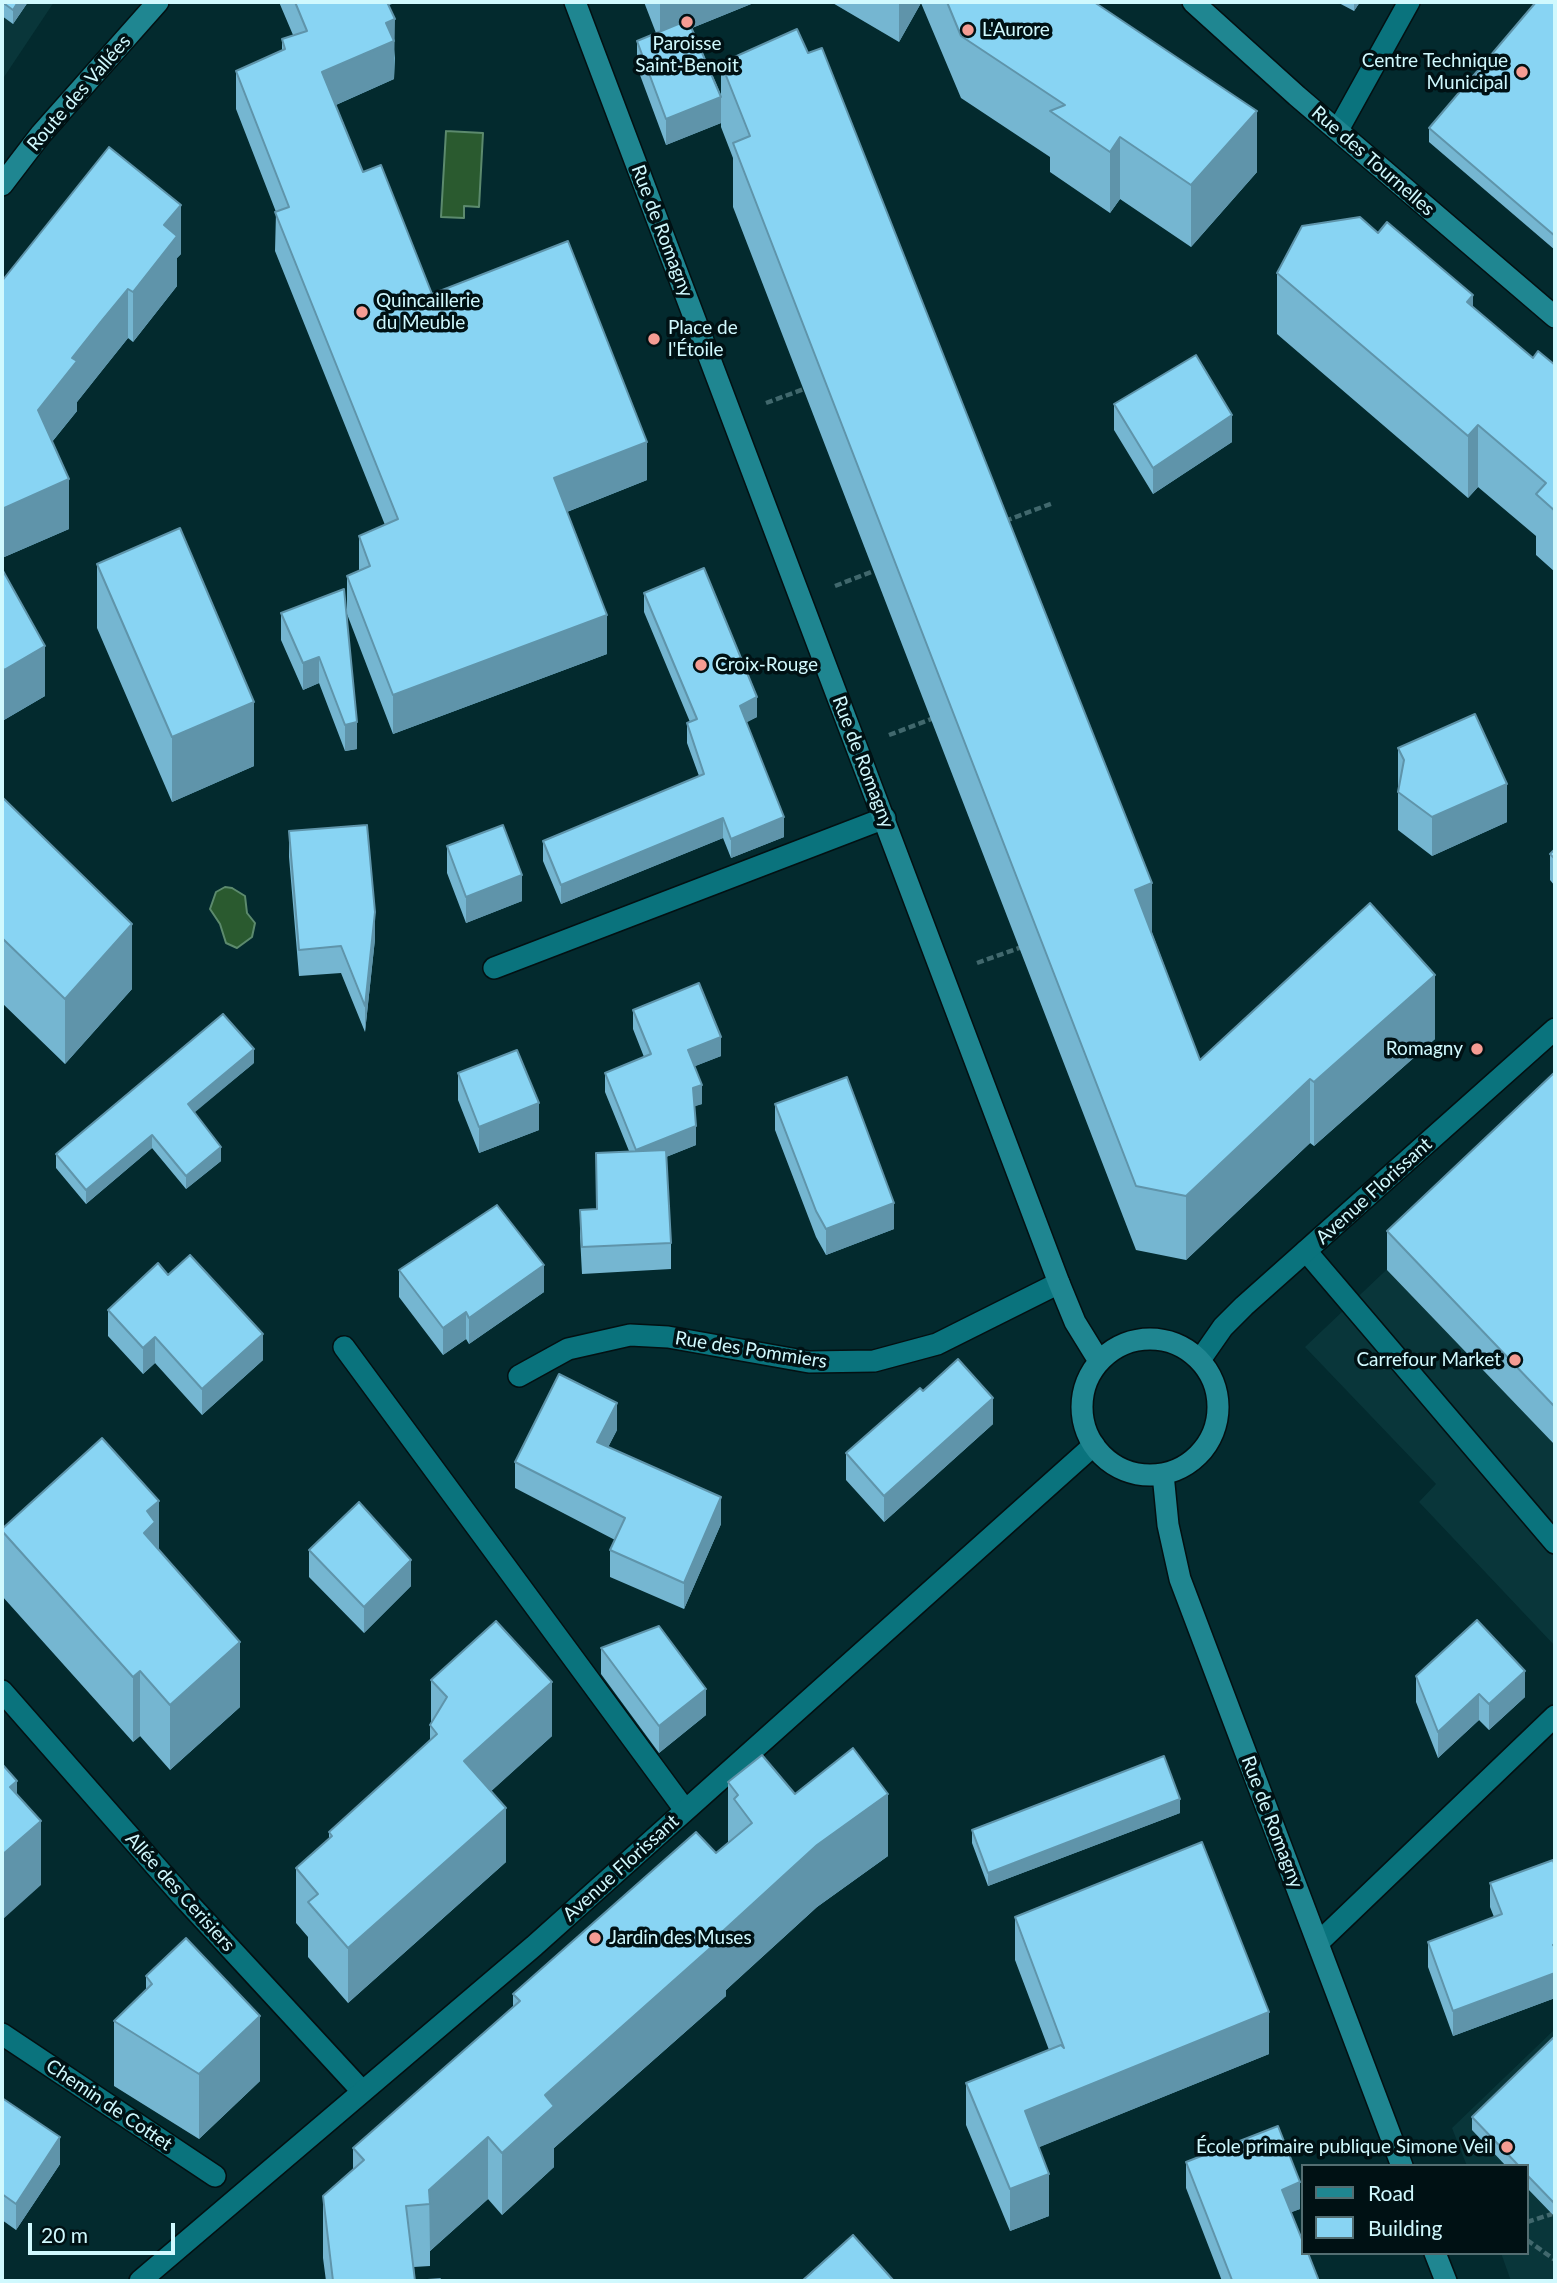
<!DOCTYPE html>
<html>
<head>
<meta charset="utf-8">
<style>
	body { margin:0 }
	#map { position:relative; width:1557px; height:2283px; overflow:hidden; background:#032a2e; font-family:Lato,sans-serif }
	canvas { display:block }
	.frame { position:absolute; inset:0; border:4px solid #d0f9fe; pointer-events:none }
	.legend { position:absolute; left:1301px; top:2164px; width:228px; height:91px; box-sizing:border-box; background:#001114; border:2px solid #536e72; margin:0; padding:9px 12px; list-style:none; font-size:21px; color:#d0f9fe }
	.legend li { display:flex; align-items:center; gap:14px; height:35px }
	.legend b { width:35px; border:2px solid #536e72 }
	.scale { position:absolute; left:28px; top:2223px; width:147px; height:32px; box-sizing:border-box; border:4px solid #d0f9fe; border-top:0; padding-left:9px; font-size:21px; line-height:24px; white-space:nowrap; color:#d0f9fe; -webkit-text-stroke:5px #001114; paint-order:stroke }
</style>
</head>
<body>
<div id="map">
<canvas width="1557" height="2283"></canvas>
<div class="frame"></div>
<ul class="legend">
<li><b style="height:9px;background:#1f8691"></b>Road</li>
<li><b style="height:19px;background:#88d4f3"></b>Building</li>
</ul>
<div class="scale">20 m</div>
</div>
<script>
const context = document.querySelector('canvas').getContext('2d');
context.lineJoin = 'round';
function fill(path, color) {
  context.fillStyle = color;
  context.fill(path, 'evenodd');
}
function poly(rows) {
  const path = new Path2D();
  for (const r of rows) {
    if (r.length === 3) {
      path.moveTo(r[0] + r[2], r[1]);
      path.arc(r[0], r[1], r[2], 0, 2 * Math.PI);
      continue;
    }
    path.moveTo(r[0], r[1]);
    for (let i = 2; i < r.length; i += 2) path.lineTo(r[i], r[i + 1]);
  }
  return path;
}
function stroke(path, color, width, dash) {
  context.strokeStyle = color;
  context.lineWidth = width;
  context.lineCap = dash ? 'butt' : 'round';
  context.setLineDash(dash || []);
  context.stroke(path);
}
function write(font, color, halo, rows, align = 'center') {
  context.font = font + ' Lato,sans-serif';
  context.lineWidth = 7;
  context.setLineDash([]);
  context.textBaseline = 'middle';
  context.strokeStyle = halo;
  context.fillStyle = color;
  for (const [text, x, y, turn = 0] of rows) {
    context.save();
    context.translate(x, y);
    context.rotate((+turn || 0) * Math.PI / 180);
    context.textAlign = isNaN(turn) ? turn : align;
    if (halo) context.strokeText(text, 0, 0);
    context.fillText(text, 0, 0);
    context.restore();
  }
}
const built = poly([
	[2,2,54,2,2,80],
	[1555,1110,1555,1646,1419,1502,1436,1484,1305,1347],
	[1555,2029,1555,2281,1511,2281,1501,2253,1527,2253,1527,2166,1467,2166,1452,2128]
]);
const water = poly([
	[446,131,483,133,479,207,464,206,464,218,441,217,446,131],
	[232,888,245,896,247,913,255,923,252,937,237,948,226,943,220,924,210,909,216,892,225,887,232,888]
]);
const path = poly([
	[766,403,804,389],
	[1005,521,1053,503],
	[835,586,879,569],
	[889,735,934,718],
	[977,963,1022,947],
	[1527,2222,1552,2214],
	[1527,2240,1555,2260]
]);
const lane = poly([
	[494,968,885,818],
	[1306,1251,1555,1543],
	[344,1347,685,1810],
	[2,1691,182,1896,362,2091],
	[1318,1943,1555,1716],
	[2,2034,215,2176]
]);
const street = poly([
	[1338,130,1409,2],
	[1200,1360,1223,1327,1244,1306,1555,1029],
	[519,1376,568,1349,630,1335,668,1337,809,1362,874,1361,937,1344,1059,1283],
	[140,2281,534,1946,1094,1445]
]);
const secondary = poly([
	[575,2,1059,1283,1075,1322,1099,1361],
	[1193,2,1297,96,1555,317],
	[2,185,41,134,158,2],
	[1150,1407,68],
	[1163,1474,1168,1525,1180,1579,1402,2166],
	[1435,2253,1446,2281]
]);
const wall = poly([
	[2,2,28,2,13,24,2,16],
	[279,2,395,2,395,3,389,5,395,58,394,79,336,105,363,172,432,294,647,480,567,512,607,654,393,734,347,614,357,749,345,751,319,683,303,690,281,640,281,613,347,614,347,576,359,571,359,536,385,525,275,251,276,212,236,109,236,71,282,51,282,39,293,35],
	[644,2,756,2,692,28,721,95,721,63,1152,933,1200,1060,1435,1039,1314,1146,1310,1143,1186,1260,1136,1250,733,207,733,158,721,127,721,123,666,145,637,67,637,41,656,33],
	[831,2,1094,2,1257,172,1191,247,1120,199,1110,213,1050,172,1050,157,961,98,921,3,899,42],
	[1337,2,1360,2,1354,11],
	[1555,2,1555,250,1429,142,1429,128],
	[181,254,177,258,177,286,133,342,128,338,100,373,77,402,77,411,52,442,69,529,2,558,2,281],
	[1277,273,1473,307,1533,358,1555,365,1555,572,1536,555,1536,536,1478,487,1468,498,1277,334],
	[1114,404,1232,442,1153,494,1114,430],
	[97,564,254,766,172,802,97,628],
	[2,569,45,696,4,720,2,716],
	[644,593,757,717,746,722,784,837,731,858,723,838,561,904,543,861,543,841,699,776,687,743,687,723,690,722,644,612],
	[1398,748,1507,822,1432,856,1398,830],
	[2,797,132,989,65,1064,2,1003],
	[289,831,375,939,365,1032,341,973,299,976,289,857],
	[447,846,522,901,466,923,447,873],
	[1555,849,1555,886,1550,880,1550,854],
	[633,1010,721,1056,695,1066,702,1104,694,1106,696,1145,666,1157,671,1243,671,1269,582,1274,580,1236,580,1210,597,1209,629,1151,605,1092,605,1073,644,1057,633,1029],
	[254,1063,194,1112,221,1161,186,1189,152,1148,86,1204,56,1168,56,1154],
	[1555,1072,1555,1445,1387,1270,1387,1231],
	[458,1073,539,1130,479,1153,458,1100],
	[775,1104,894,1229,826,1255,816,1237,775,1130],
	[399,1270,544,1292,469,1344,466,1339,443,1355,399,1297],
	[168,1275,263,1360,202,1415,155,1363,143,1374,108,1336,108,1310],
	[923,1391,993,1424,884,1522,846,1480,846,1453],
	[617,1430,608,1447,721,1524,684,1609,610,1577,610,1550,615,1540,515,1488,515,1462],
	[2,1529,159,1550,240,1707,170,1770,140,1736,133,1742,2,1596],
	[309,1550,411,1586,364,1633,309,1577],
	[601,1648,706,1715,659,1753,601,1674],
	[1416,1676,1525,1697,1489,1730,1479,1720,1438,1758,1416,1702],
	[431,1680,552,1736,491,1791,506,1862,348,2003,308,1957,308,1937,296,1923,296,1868,329,1839,329,1832,430,1740,430,1725,431,1723],
	[728,1782,795,1794,888,1856,817,1907,726,1990,726,1996,554,2148,554,2167,502,2215,488,2199,430,2251,430,2266,414,2267,415,2281,441,2281,326,2281,323,2258,323,2196,353,2169,353,2148,513,2007,513,1994,716,1853,728,1843],
	[1180,1813,988,1886,972,1843,972,1830],
	[1555,1867,1555,1998,1453,2036,1428,1967,1428,1942,1494,1917,1490,1907,1490,1883],
	[1015,1917,1269,2054,1039,2147,1049,2216,1010,2231,966,2125,966,2083,1049,2050,1015,1960],
	[146,1976,260,2081,199,2139,114,2086,114,2021,146,1990],
	[1555,2036,1555,2217,1527,2188,1527,2166,1506,2166,1472,2130,1472,2117],
	[2,2098,60,2164,16,2230,2,2220],
	[1186,2162,1300,2209,1291,2212,1319,2281,1222,2281,1186,2188]
]);
const shadedWall = poly([
	[18,2,28,2,13,24,13,10],
	[660,2,756,2,660,41],
	[899,2,921,2,921,3,899,42],
	[1354,2,1360,2,1354,11],
	[395,19,394,79,322,111,322,72,386,23],
	[721,97,721,123,666,145,666,119],
	[1257,111,1257,172,1191,247,1191,185],
	[1120,137,1120,199,1110,213,1110,152],
	[181,205,181,254,177,258,177,286,133,342,133,292,164,225],
	[128,289,128,338,77,402,77,411,38,459,38,410,72,358],
	[1473,295,1473,356,1467,302],
	[1232,415,1232,442,1153,494,1153,468],
	[1478,425,1478,487,1468,498,1468,436],
	[647,442,647,480,554,517,554,478],
	[69,479,69,529,2,558,2,509],
	[607,615,607,654,393,734,393,695],
	[45,646,45,696,4,720,4,670],
	[319,657,319,683,303,690,303,663],
	[757,697,757,717,740,726,740,706],
	[254,702,254,766,172,802,172,737],
	[357,722,357,749,345,751,345,725],
	[1507,784,1507,822,1432,856,1432,817],
	[784,817,784,837,731,858,731,839],
	[723,818,723,838,561,904,561,885],
	[522,875,522,901,466,923,466,897],
	[1152,883,1152,947,1135,890],
	[375,912,375,939,365,1032,365,1006],
	[132,924,132,989,65,1064,65,999],
	[1435,975,1435,1039,1314,1146,1314,1082],
	[721,1037,721,1056,688,1069,688,1050],
	[254,1049,254,1063,188,1118,188,1104],
	[1310,1079,1310,1143,1186,1260,1186,1196],
	[702,1085,702,1104,693,1107,693,1088],
	[539,1103,539,1130,479,1153,479,1127],
	[696,1126,696,1145,636,1169,636,1150],
	[152,1135,152,1148,86,1204,86,1190],
	[221,1147,221,1161,186,1189,186,1176],
	[894,1203,894,1229,826,1255,826,1229],
	[544,1265,544,1292,469,1344,469,1318],
	[466,1312,466,1339,443,1355,443,1328],
	[263,1334,263,1360,202,1415,202,1389],
	[155,1337,155,1363,143,1374,143,1348],
	[993,1398,993,1424,884,1522,884,1496],
	[617,1403,617,1430,597,1469,597,1442],
	[721,1497,721,1524,684,1609,684,1583],
	[159,1501,159,1566,144,1533,147,1511],
	[411,1560,411,1586,364,1633,364,1607],
	[240,1642,240,1707,170,1770,170,1705],
	[140,1671,140,1736,133,1742,133,1677],
	[1525,1671,1525,1697,1489,1730,1489,1704],
	[552,1682,552,1736,464,1816,464,1761],
	[706,1689,706,1715,659,1753,659,1726],
	[1479,1694,1479,1720,1438,1758,1438,1732],
	[17,1781,17,1842,41,1821,41,1885,2,1920,2,1855,10,1787],
	[888,1794,888,1856,817,1907,726,1990,726,1996,554,2148,554,2167,502,2215,502,2153,545,2095,817,1845],
	[1180,1799,1180,1813,988,1886,988,1873],
	[506,1808,506,1862,348,2003,348,1948],
	[1555,1973,1555,1998,1453,2036,1453,2011],
	[1269,2012,1269,2054,1025,2153,1025,2111],
	[260,2016,260,2081,199,2139,199,2074],
	[60,2137,60,2164,16,2230,16,2204],
	[488,2137,488,2199,430,2251,429,2190],
	[1049,2174,1049,2216,1010,2231,1010,2189],
	[1300,2182,1300,2209,1282,2216,1282,2190]
]);
const building = poly([
	[2,2,18,2,13,10,2,2],
	[295,2,387,2,395,19,386,23,394,41,322,72,363,172,381,165,432,294,568,241,647,442,554,478,607,615,393,695,347,576,370,566,359,536,398,519,275,212,289,207,236,71,285,49,282,39,307,31,295,2],
	[947,2,1094,2,1257,111,1191,185,1120,137,1110,152,1050,111,1065,105,961,36,947,2],
	[1536,2,1555,2,1555,236,1429,128,1536,2],
	[688,20,721,97,666,119,637,41,688,20],
	[797,29,808,53,822,48,1152,883,1135,890,1200,1060,1370,903,1435,975,1314,1082,1310,1079,1186,1196,1136,1186,733,143,750,136,721,63,797,29],
	[109,147,181,205,164,225,177,236,133,292,128,289,100,323,72,358,77,361,38,410,69,479,2,509,2,281,109,147],
	[1360,217,1378,233,1387,222,1473,295,1467,302,1533,358,1538,351,1555,365,1555,511,1536,494,1546,483,1478,425,1468,436,1277,273,1302,226,1360,217],
	[1196,355,1232,415,1153,468,1114,404,1196,355],
	[180,528,254,702,172,737,97,564,180,528],
	[704,568,757,697,740,706,784,817,731,839,723,818,561,885,543,841,704,774,687,723,697,719,644,593,704,568],
	[2,569,45,646,4,670,2,666,2,569],
	[344,589,357,722,345,725,319,657,303,663,281,613,344,589],
	[1475,714,1507,784,1432,817,1398,792,1404,760,1398,748,1475,714],
	[2,797,132,924,65,999,2,938,2,797],
	[367,825,375,912,365,1006,341,946,299,950,289,831,367,825],
	[503,825,522,875,466,897,447,846,503,825],
	[1555,849,1555,859,1550,854,1555,849],
	[699,983,721,1037,688,1050,702,1085,693,1088,696,1126,636,1150,605,1073,651,1054,633,1010,699,983],
	[223,1014,254,1049,188,1104,221,1147,186,1176,152,1135,86,1190,56,1154,223,1014],
	[517,1050,539,1103,479,1127,458,1073,517,1050],
	[1555,1072,1555,1407,1387,1231,1555,1072],
	[847,1077,894,1203,826,1229,816,1211,775,1104,847,1077],
	[666,1150,671,1243,582,1247,580,1210,597,1209,596,1153,666,1150],
	[497,1205,544,1265,469,1318,466,1312,443,1328,399,1270,497,1205],
	[190,1255,263,1334,202,1389,155,1337,143,1348,108,1310,158,1263,168,1275,190,1255],
	[958,1359,993,1398,884,1496,846,1453,920,1388,923,1391,958,1359],
	[559,1374,617,1403,597,1442,721,1497,684,1583,610,1550,625,1518,515,1462,559,1374],
	[102,1438,159,1501,147,1511,155,1522,144,1533,240,1642,170,1705,140,1671,133,1677,2,1531,2,1529,102,1438],
	[359,1502,411,1560,364,1607,309,1550,359,1502],
	[1477,1620,1525,1671,1489,1704,1479,1694,1438,1732,1416,1676,1477,1620],
	[496,1621,552,1682,464,1761,506,1808,348,1948,308,1902,318,1894,296,1868,332,1836,329,1832,437,1734,430,1725,447,1697,431,1680,496,1621],
	[659,1626,706,1689,659,1726,601,1648,659,1626],
	[853,1748,888,1794,817,1845,723,1931,726,1934,545,2095,554,2106,502,2153,488,2137,429,2190,430,2204,406,2206,415,2281,440,2279,441,2281,333,2281,323,2196,364,2160,353,2148,520,2001,513,1994,696,1832,716,1853,752,1823,734,1799,738,1795,728,1782,762,1755,795,1794,853,1748],
	[1164,1756,1180,1799,988,1873,972,1830,1164,1756],
	[2,1764,17,1781,10,1787,41,1821,2,1855,2,1764],
	[1202,1842,1269,2012,1025,2111,1049,2174,1010,2189,966,2083,1061,2045,1064,2048,1015,1917,1202,1842],
	[1553,1860,1555,1867,1555,1944,1553,1945,1555,1947,1555,1973,1453,2011,1428,1942,1502,1914,1490,1883,1553,1860],
	[186,1938,260,2016,199,2074,114,2021,152,1984,146,1976,186,1938],
	[1555,2036,1555,2204,1527,2175,1527,2166,1519,2166,1472,2117,1555,2036],
	[2,2098,60,2137,16,2204,2,2194,2,2098],
	[1278,2126,1300,2182,1282,2190,1303,2242,1303,2253,1308,2253,1319,2281,1228,2281,1232,2280,1186,2162,1278,2126],
	[853,2235,893,2280,892,2281,802,2281,853,2235]
]);
const markers = [
	[687,22,7,"#f59c93"],
	[968,30,7,"#f59c93"],
	[1522,72,7,"#f59c93"],
	[362,312,7,"#f59c93"],
	[654,339,7,"#f59c93"],
	[701,665,7,"#f59c93"],
	[1477,1049,7,"#f59c93"],
	[1515,1360,7,"#f59c93"],
	[595,1938,7,"#f59c93"],
	[1507,2147,7,"#f59c93"]
];
const poiNames = [
	["L'Aurore",982,30],
	["Paroisse",687,44,"center"],
	["Saint-Benoit",687,66,"center"],
	["Centre Technique",1508,61,"right"],
	["Municipal",1508,83,"right"],
	["Quincaillerie",376,301],
	["du Meuble",376,323],
	["Place de",668,328],
	["l'Étoile",668,350],
	["Croix-Rouge",715,665],
	["Romagny",1463,1049,"right"],
	["Carrefour Market",1501,1360,"right"],
	["Jardin des Muses",609,1938],
	["École primaire publique Simone Veil",1493,2147,"right"]
];
const streetNames = [
	["Route des Vallées",79,93,-49],
	["Rue des Tournelles",1373,161,41],
	["Rue de Romagny",662,231,69],
	["Rue de Romagny",863,762,69],
	["Avenue Florissant",1374,1191,-42],
	["Rue des Pommiers",751,1350,9],
	["Rue de Romagny",1272,1822,69],
	["Avenue Florissant",621,1868,-42],
	["Allée des Cerisiers",180,1892,48],
	["Chemin de Cottet",109,2105,34]
];
fill(built, '#09363a');
fill(water, '#2a5a2f');
stroke(water, '#5c8a6d', 2);
stroke(lane, '#031012', 24);
stroke(street, '#031012', 24);
stroke(secondary, '#031012', 24);
stroke(path, '#41686d', 4.5, [7, 3.5]);
stroke(lane, '#0a737d', 21);
stroke(street, '#0a737d', 21);
stroke(secondary, '#1f8691', 21);
fill(wall, '#75b6d1');
fill(shadedWall, '#5f94aa');
fill(building, '#88d4f3');
stroke(building, '#5f94aa', 2);
for (const [x, y, r, color] of markers) {
  const dot = new Path2D();
  dot.arc(x, y, r, 0, 2 * Math.PI);
  context.fillStyle = color;
  context.fill(dot);
  stroke(dot, '#001114', 2.5);
}
write('19px', '#d0f9fe', '#001114', poiNames, 'left');
write('19px', '#d0f9fe', '#001114', streetNames);
</script>
</body>
</html>
